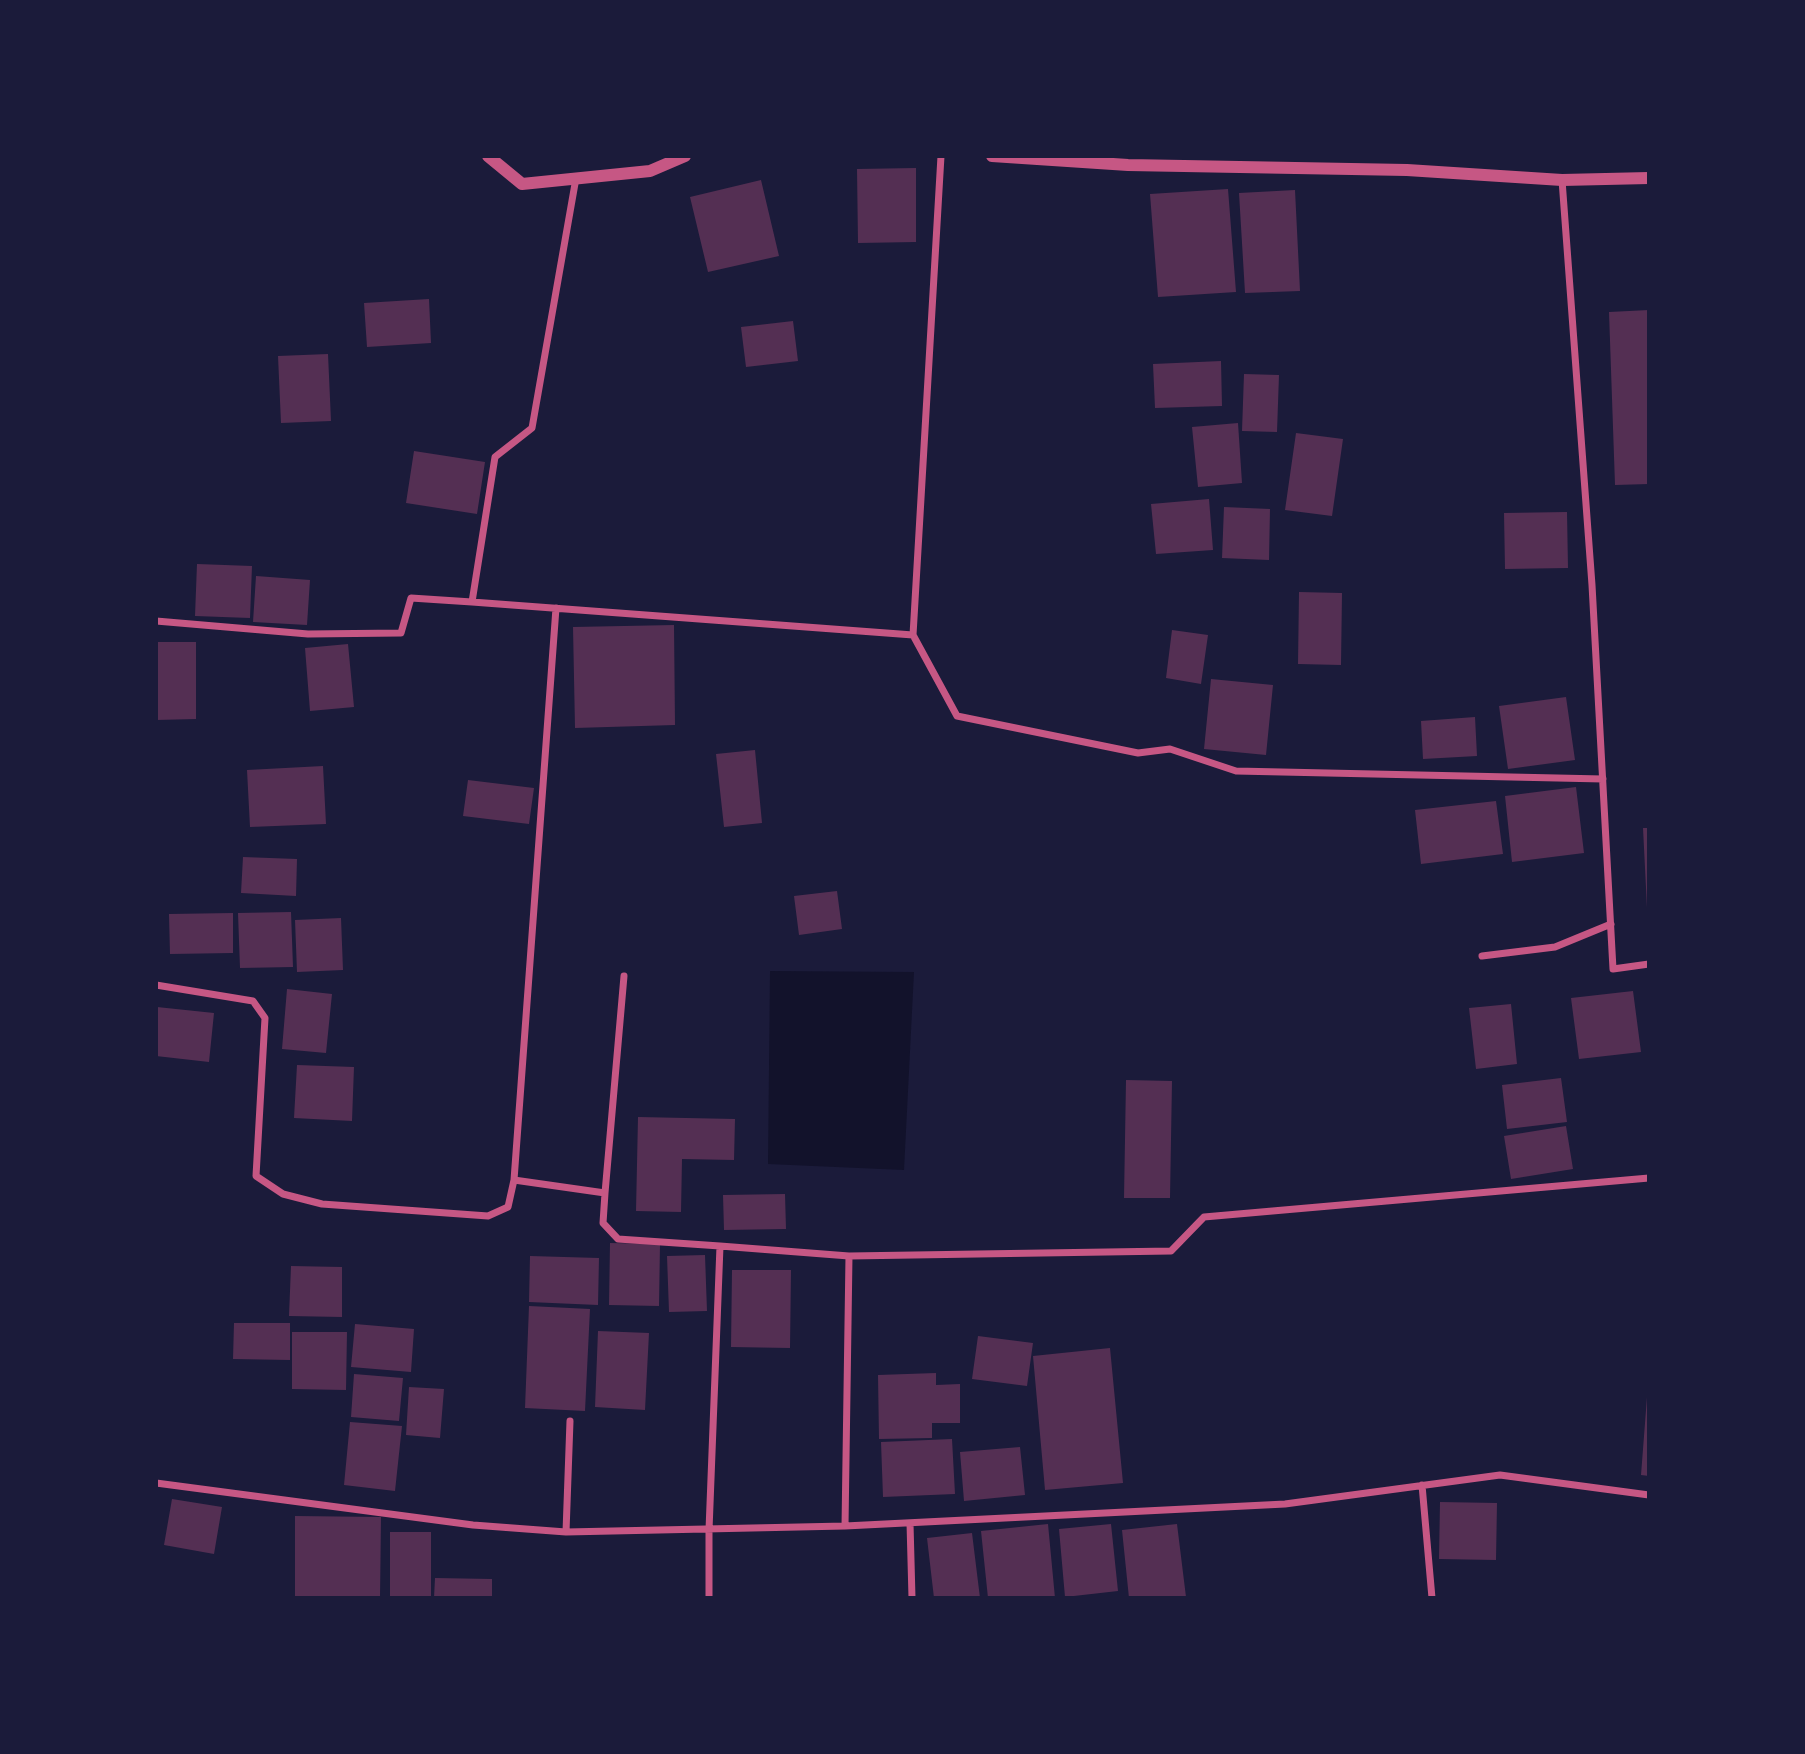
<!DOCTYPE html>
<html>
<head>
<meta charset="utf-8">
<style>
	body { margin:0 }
	#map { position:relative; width:1805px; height:1754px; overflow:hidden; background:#1b1b3a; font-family:"Sofia Sans Condensed",sans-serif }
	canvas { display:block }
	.frame { position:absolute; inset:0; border:158px solid #1b1b3a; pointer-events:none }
</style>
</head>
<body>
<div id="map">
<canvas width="1805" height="1754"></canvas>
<div class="frame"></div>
</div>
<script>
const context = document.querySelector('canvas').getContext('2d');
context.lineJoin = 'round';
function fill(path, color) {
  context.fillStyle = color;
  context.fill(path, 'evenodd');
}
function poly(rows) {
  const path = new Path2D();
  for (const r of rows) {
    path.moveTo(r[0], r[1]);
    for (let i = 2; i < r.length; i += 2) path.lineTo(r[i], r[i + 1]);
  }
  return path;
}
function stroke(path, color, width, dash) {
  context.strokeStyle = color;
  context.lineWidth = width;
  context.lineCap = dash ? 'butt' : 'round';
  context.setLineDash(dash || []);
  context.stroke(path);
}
const water = poly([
	[770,971,914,972,904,1170,768,1164]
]);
const building = poly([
	[916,168,916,242,858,243,857,169],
	[761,180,779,256,708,272,690,197],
	[1228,189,1236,292,1158,297,1150,194],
	[1295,190,1300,291,1245,293,1239,193],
	[429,299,431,343,367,347,364,303],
	[1649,310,1649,484,1615,485,1609,312],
	[793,321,798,361,746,367,741,327],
	[328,354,331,421,281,423,278,356],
	[1221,361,1222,406,1155,408,1153,364],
	[1244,374,1279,375,1277,432,1242,431],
	[1238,423,1242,483,1198,487,1192,427],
	[1296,433,1343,439,1332,516,1285,510],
	[414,451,485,462,477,514,406,503],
	[1209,499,1213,550,1156,554,1151,504],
	[1224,507,1270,509,1269,560,1222,558],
	[1567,512,1568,568,1505,569,1504,513],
	[197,564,252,566,250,618,195,616],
	[256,576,310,580,307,625,253,622],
	[1299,592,1342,593,1341,665,1298,664],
	[674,625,675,725,575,728,573,627],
	[1172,630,1208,635,1201,684,1166,678],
	[156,642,196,642,196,719,156,720],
	[348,644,354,707,310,711,305,648],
	[1211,679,1273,685,1266,755,1204,749],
	[1566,697,1575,760,1508,769,1499,706],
	[1475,717,1477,756,1423,759,1421,721],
	[755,750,762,823,724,827,716,754],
	[323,766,326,824,250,827,247,770],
	[468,780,534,788,529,824,463,816],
	[1576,787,1584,853,1512,862,1505,796],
	[1496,801,1503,854,1421,864,1415,810],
	[1643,828,1649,828,1649,908,1647,908],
	[243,857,297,859,296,896,241,893],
	[837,891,842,929,799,935,794,896],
	[291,912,293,967,240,968,238,913],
	[233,913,233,953,170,954,169,914],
	[341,918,343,970,297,972,295,920],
	[287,989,332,994,326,1053,282,1049],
	[1633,991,1641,1052,1579,1059,1571,998],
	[1511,1004,1517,1064,1476,1069,1469,1008],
	[157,1007,214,1013,209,1062,156,1056],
	[297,1065,354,1067,352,1121,294,1118],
	[1561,1078,1567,1122,1507,1129,1502,1085],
	[1126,1080,1172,1081,1170,1198,1124,1198],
	[638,1117,735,1119,734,1160,682,1159,681,1212,636,1211],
	[1566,1126,1573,1169,1511,1179,1504,1136],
	[785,1194,786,1229,724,1230,723,1195],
	[610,1243,660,1244,659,1306,609,1305],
	[705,1255,707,1311,669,1312,667,1256],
	[530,1256,599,1258,598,1305,529,1302],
	[291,1266,342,1267,342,1317,289,1316],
	[732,1270,791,1270,790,1348,731,1347],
	[529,1306,590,1309,585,1411,525,1408],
	[234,1323,290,1323,290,1360,233,1359],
	[355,1324,414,1329,411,1372,351,1367],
	[598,1331,649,1333,645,1410,595,1407],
	[292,1332,347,1332,346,1390,292,1389],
	[978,1336,1033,1343,1027,1386,972,1379],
	[1110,1348,1123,1483,1045,1490,1033,1356],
	[936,1373,936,1385,960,1384,960,1423,932,1423,932,1438,879,1439,878,1375],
	[354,1374,403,1378,399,1421,351,1417],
	[409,1387,444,1389,440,1438,406,1435],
	[1647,1397,1649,1397,1649,1476,1641,1475],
	[350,1422,402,1426,395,1491,344,1485],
	[952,1439,955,1494,883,1497,881,1442],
	[1020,1447,1025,1495,964,1501,960,1452],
	[172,1499,222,1507,214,1554,164,1545],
	[1440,1502,1497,1503,1496,1560,1439,1559],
	[295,1516,381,1517,380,1598,295,1598],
	[1048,1524,1055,1598,988,1598,981,1531],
	[1111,1524,1118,1591,1065,1597,1059,1529],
	[1177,1524,1186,1597,1129,1598,1122,1530],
	[390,1532,431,1532,431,1598,390,1598],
	[972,1533,980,1598,934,1598,927,1538],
	[435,1578,492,1579,492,1598,434,1598]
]);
const minor = poly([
	[1562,180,1592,585,1613,969,1649,964],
	[472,602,913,635,941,156],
	[156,621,308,634,401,633,411,598,472,602,495,457,532,428,576,178],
	[913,635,957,716,1138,753,1170,749,1236,771,1603,779],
	[1482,956,1555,947,1611,924],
	[156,985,253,1001,265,1018,256,1176,283,1194,322,1204,488,1216,508,1207,514,1180,556,608],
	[514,1180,605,1193,603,1223,618,1239,720,1246,709,1530,709,1598],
	[605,1193,624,976],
	[720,1246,849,1256],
	[156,1483,473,1525,566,1532,845,1526,1285,1504,1500,1475,1649,1495],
	[1422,1485,1432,1598],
	[910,1523,912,1598],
	[845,1526,849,1256,1171,1251,1204,1217,1649,1178],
	[566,1532,570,1421]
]);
const tertiary = poly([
	[488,156,522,184,650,171,685,156],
	[992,156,1128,165,1407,170,1562,180,1649,178]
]);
fill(water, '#12122b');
fill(building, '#542f53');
stroke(minor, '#c65784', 7);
stroke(tertiary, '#c65784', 12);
</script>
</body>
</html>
